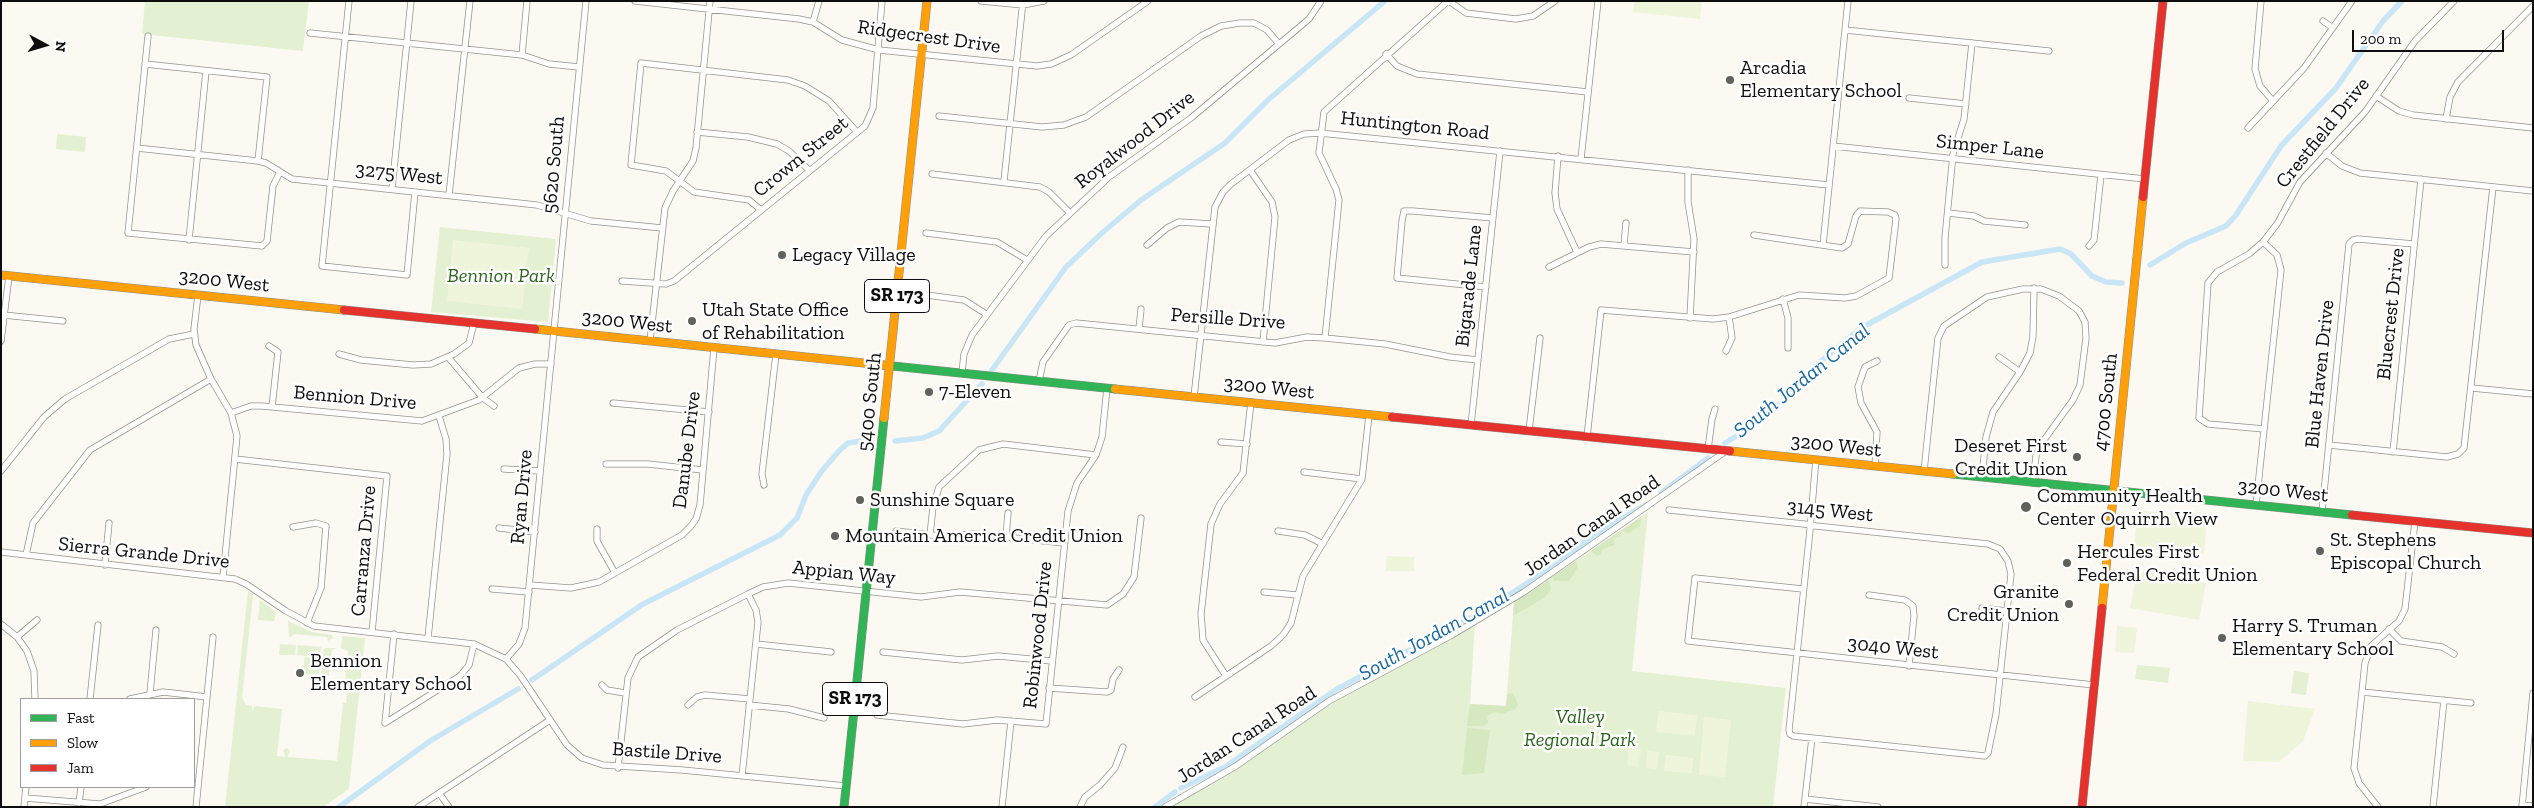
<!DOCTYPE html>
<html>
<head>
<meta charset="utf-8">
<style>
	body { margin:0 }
	#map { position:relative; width:2534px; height:808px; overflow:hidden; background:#fbf9f2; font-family:"Zilla Slab",serif }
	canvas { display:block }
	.frame { position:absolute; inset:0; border:2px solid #0d0d0d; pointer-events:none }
	.legend { position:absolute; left:20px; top:698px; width:175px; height:90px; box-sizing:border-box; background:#fff; border:1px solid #9e9e9e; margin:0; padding:6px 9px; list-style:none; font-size:15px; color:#0d0d0d }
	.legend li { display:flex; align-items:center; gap:10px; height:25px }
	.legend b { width:25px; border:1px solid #9e9e9e }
	.north { position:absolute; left:20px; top:20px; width:50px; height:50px; -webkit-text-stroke:4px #fff; paint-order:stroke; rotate:96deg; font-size:14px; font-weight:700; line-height:20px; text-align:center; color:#0d0d0d }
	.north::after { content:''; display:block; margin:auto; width:18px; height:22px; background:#0d0d0d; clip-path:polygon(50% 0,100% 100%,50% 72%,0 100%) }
	.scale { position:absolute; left:2352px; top:30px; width:152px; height:22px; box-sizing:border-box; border:2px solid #0d0d0d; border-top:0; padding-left:6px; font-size:15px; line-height:18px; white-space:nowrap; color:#0d0d0d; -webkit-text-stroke:4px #fff; paint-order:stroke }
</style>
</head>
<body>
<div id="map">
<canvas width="2534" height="808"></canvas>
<div class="frame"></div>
<ul class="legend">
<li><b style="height:6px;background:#30b455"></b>Fast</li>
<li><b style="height:6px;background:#ff9f0a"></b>Slow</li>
<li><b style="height:6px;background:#e5322d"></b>Jam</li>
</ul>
<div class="north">N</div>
<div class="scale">200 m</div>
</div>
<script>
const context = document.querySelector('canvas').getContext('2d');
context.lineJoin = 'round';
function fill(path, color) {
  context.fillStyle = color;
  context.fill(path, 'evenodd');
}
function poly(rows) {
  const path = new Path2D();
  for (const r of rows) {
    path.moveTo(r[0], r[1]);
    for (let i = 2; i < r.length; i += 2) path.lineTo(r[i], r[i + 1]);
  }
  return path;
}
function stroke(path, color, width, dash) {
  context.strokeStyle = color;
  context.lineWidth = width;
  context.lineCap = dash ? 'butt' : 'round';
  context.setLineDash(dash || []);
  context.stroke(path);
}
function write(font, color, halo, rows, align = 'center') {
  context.font = font + ' "Zilla Slab",serif';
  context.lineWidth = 5;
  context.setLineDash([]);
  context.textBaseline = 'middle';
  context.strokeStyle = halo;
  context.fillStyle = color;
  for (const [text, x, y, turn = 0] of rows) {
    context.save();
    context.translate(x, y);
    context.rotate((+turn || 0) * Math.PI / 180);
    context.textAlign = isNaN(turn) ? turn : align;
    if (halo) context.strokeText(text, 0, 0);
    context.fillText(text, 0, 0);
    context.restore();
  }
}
const green = poly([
	[145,1,309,1,303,51,142,34],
	[57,134,86,137,85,152,56,149],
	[440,227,556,239,548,322,431,312],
	[1648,512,1632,671,1786,688,1773,807,1171,807,1236,770,1331,704,1446,642,1475,623,1470,704,1506,706,1514,602],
	[248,591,253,595,242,698,246,705,252,706,253,713,254,706,282,709,277,756,285,757,283,750,288,748,290,751,287,757,337,761,343,703,346,703,347,693,344,693,348,651,341,648,342,636,365,638,349,789,323,807,225,807],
	[260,600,276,612,274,621,258,620],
	[288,621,312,632,332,635,333,638,328,641,327,637,294,634,291,637,289,637],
	[280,644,296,645,295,655,279,655],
	[298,645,321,647,320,657,297,655],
	[324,648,337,648,332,650,329,676,321,676],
	[305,657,317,658,317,661,320,661,318,675,302,674],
	[2137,665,2170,668,2168,683,2135,679],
	[2294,671,2309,673,2306,695,2291,693]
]);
const forest = poly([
	[1641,517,1640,526,1629,533,1622,531,1620,537,1614,538,1614,545,1603,549,1600,555,1597,556,1591,551],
	[1576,561,1578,567,1569,581,1554,581,1552,577],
	[1549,580,1551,590,1544,598,1513,616,1514,602],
	[1513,693,1518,704,1515,709,1502,714,1494,712,1487,716,1488,722,1483,726,1467,726,1470,704,1506,706,1507,694],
	[1467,728,1490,730,1484,773,1462,775]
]);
const pitch = poly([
	[1635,1,1702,1,1700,19,1633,12],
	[453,240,529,248,522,309,447,301],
	[2138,510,2207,518,2204,554,2134,546],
	[1387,556,1414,557,1414,571,1386,571],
	[2137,571,2206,583,2199,620,2130,608],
	[2117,626,2137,628,2134,653,2115,652],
	[2248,701,2315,709,2303,741,2279,762,2243,761],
	[1659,711,1697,715,1695,736,1656,732],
	[1704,717,1731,720,1725,777,1699,775],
	[1629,748,1641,749,1638,767,1627,765],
	[1647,751,1659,752,1657,769,1646,768],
	[1666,755,1693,758,1692,773,1664,771]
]);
const canal = poly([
	[2150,265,2186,243,2226,226,2236,215,2281,146,2336,88,2383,21,2402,1],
	[992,370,1066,267,1102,233,1141,200,1225,143,1269,99,1385,1],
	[895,441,923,438,939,431,982,384],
	[1725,443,1752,427,1794,392,1815,366,1861,328,1982,262,2060,249,2071,254,2092,276,2106,282,2122,283],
	[1661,493,1708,458],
	[532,680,643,604,780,535,797,518,806,495,821,472,839,451,848,443,868,440],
	[1181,788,1225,767,1337,689,1484,611,1557,564,1594,535,1646,505],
	[339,807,430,741,518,689],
	[1155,807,1175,792]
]);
const street = poly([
	[349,1,322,266,407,275,415,192],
	[635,1,799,19,813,22,842,40,879,50,1037,66,1051,64,1071,55,1148,1],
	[981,1,1023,5,1044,1],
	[1449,1,1466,13,1516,19,1533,16,1555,1],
	[2261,1,2255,69,2260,86,2273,101],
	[2323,21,2333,28],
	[813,22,819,1],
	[1845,30,2049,51],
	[310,33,522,55,549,64,579,67],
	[148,36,128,233,262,246,267,241,273,186,280,172],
	[1386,54,1397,66,1417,74,1588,92],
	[522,55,527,1],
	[145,64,267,77,258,161],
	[2376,96,2399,111,2413,115,2533,128],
	[1909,98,1966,104],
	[939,116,1042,127,1064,125,1086,117,1201,36,1221,26,1240,23,1254,23,1267,30,1279,44],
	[2446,119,2450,97,2458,82,2533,6],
	[2248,128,2304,68,2352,1],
	[697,132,748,137,777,144,789,151,809,170],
	[1833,146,2145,179],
	[137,148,258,161,266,163,292,179,537,205,591,221,662,228],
	[2326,153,2342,166,2360,173,2533,191],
	[1558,156,1555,193,1557,209,1577,252],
	[1581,159,1598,1],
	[1250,170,1272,202,1275,217,1263,342],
	[1688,170,1688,202,1694,239,1690,318],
	[932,174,1040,187,1049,192,1070,213],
	[1004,181,1023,1],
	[392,189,411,1],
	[449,195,470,1],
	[761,210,749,200,694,192,666,171,631,165,641,63,788,80,805,86,829,101,857,132],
	[1948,213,1974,216,1984,221,2025,225],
	[926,233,997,242,1027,260],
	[189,240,206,71],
	[1147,245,1167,228,1179,222,1212,224],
	[1624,245,1626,223],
	[1823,245,1848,1],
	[2089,246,2094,240,2101,175],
	[1945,265,1945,238,1953,154,1964,119,1972,43],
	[1549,267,1589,247,1601,244,1694,252],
	[622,281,666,284,674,281,865,126,873,108,882,1],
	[1486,287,1397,278,1402,221,1404,211,1413,211,1493,218],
	[919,294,964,300,986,314],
	[198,295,194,329,196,345,211,379,231,413,237,436,223,577],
	[1783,299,1788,318,1788,348],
	[3,315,63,321],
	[1139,329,1141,309],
	[1325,338,1339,200,1336,189,1319,153,1324,112,1448,1],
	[1,341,9,276],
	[650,341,665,208,673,191,693,161,696,148,710,1],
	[269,346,278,352,272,407],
	[1726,351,1732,338,1729,317],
	[339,354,361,360,413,365,431,364,454,354,469,343,474,323],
	[448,357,483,398,494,406],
	[1999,357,2020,372],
	[962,373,964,354,972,335,1046,236,1109,177,1191,118,1309,19,1321,1],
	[1039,381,1043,362,1069,325,1076,323,1275,343,1307,337,1325,338,1385,344,1450,357,1478,360],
	[2472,388,2533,394],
	[1194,397,1215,207,1223,192,1231,184,1289,140,1304,134,1320,133,1829,185],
	[613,403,709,412],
	[231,413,251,406,262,406,422,421,479,400,519,368,535,364,551,364],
	[1471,425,1500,151],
	[2264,429,2208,424,2199,418,2208,283,2217,272,2249,254,2263,242,2277,224,2300,182,2365,112,2415,41,2454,1],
	[1529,431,1540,338],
	[1587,437,1601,310,1713,319,1729,317,1799,295,1845,298,1856,296,1889,278,1896,219,1895,215,1888,212,1860,211,1856,216,1848,244,1842,248,1754,235],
	[1221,442,1247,444],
	[2329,445,2447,457,2458,454,2464,448,2493,187],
	[1708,449,1712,419,1715,409],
	[2393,452,2421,179],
	[235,459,387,476,372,632],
	[606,464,648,464,703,470],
	[1875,466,1877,432,1861,403,1858,387,1865,367,1877,361],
	[504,469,540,471],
	[1,471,44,417,65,399,169,339,194,334],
	[1924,471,1938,338,1944,326,1987,297,2023,289,2041,289,2059,296,2079,311,2085,322,2086,338,2080,385,2073,400,2041,444,2036,456,2033,483],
	[1304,472,1362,479],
	[1982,477,1986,437,1993,412,2020,372,2030,353,2033,336,2034,288],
	[764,485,762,474,776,354],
	[2256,505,2281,270,2277,255,2263,242],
	[1669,510,1804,524,1816,526,1988,544,2000,549,2008,561,2011,574,1996,714,1988,753,1985,756,1793,736,1790,734,1789,730,1810,530,1810,525,1811,519,1815,470,1816,460],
	[2322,512,2349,244,2353,240,2358,239,2414,244],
	[293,527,316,523,326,526,321,588,307,623],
	[499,528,535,532],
	[597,529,597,541,615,573],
	[896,531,941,536,975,534,1064,543],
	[1278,531,1305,535,1323,544],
	[930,535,933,507,939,487,979,450,1003,444,1096,455],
	[1006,537,1008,513],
	[1,552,235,579,246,584,286,611,314,626,474,644,506,659,520,675,567,745,582,758,603,765,682,770,846,786],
	[26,555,33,523,90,450,211,379],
	[105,565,109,523],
	[530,585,571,588,599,582,682,535,690,527,696,519,700,505,714,348],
	[492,589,529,592],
	[1803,589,1695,578,1688,641,2094,685],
	[1264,592,1297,595],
	[1869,595,1905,600,1913,606,1914,616,1909,666],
	[1982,608,2007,611],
	[1,624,17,637,27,651,34,671,35,699],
	[2389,629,2401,641,2442,647,2454,654],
	[17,637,37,620],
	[428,638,447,454,446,439,439,416],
	[756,644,831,652],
	[883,652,962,660,998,656,1052,661],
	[506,659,519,644,525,628,586,1],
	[1226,676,1203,640,1201,614,1211,524,1220,504,1243,473,1251,402],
	[602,685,607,690,625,693],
	[1049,688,1107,692,1111,690,1113,679,1119,670],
	[2362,692,2471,703],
	[150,693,156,630],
	[1195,697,1271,646,1283,635,1291,623,1303,576,1362,479,1369,415],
	[90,699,98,625],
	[130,699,163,692,207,697],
	[688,705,697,697,705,695,750,699],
	[749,705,789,709,824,718],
	[877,715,963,724,997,720,1046,724,1068,511,1077,483,1096,455,1102,437,1107,388],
	[385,723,460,676,469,665,474,644],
	[385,723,394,634],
	[618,768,628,678,638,657,677,630,748,594,763,587,788,583,921,597,960,592,1107,605,1123,594,1134,577,1141,518],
	[742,776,758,622,756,610,748,594],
	[439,793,449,807],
	[25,798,100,804,146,787],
	[1805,799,1878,807],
	[79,803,81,787],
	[2522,805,2533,806],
	[24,807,26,787],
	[196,807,213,637],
	[418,807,550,720],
	[1002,807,1011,721],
	[1080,807,1085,797,1100,785,1115,768,1123,747],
	[1165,807,1236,766,1329,701,1452,635,1524,592,1726,451],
	[1804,807,1812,738],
	[2378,807,2359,783,2354,768,2365,663,2371,646,2399,621,2405,609,2415,521],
	[2433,807,2444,700],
	[2522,807,2533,693]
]);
const fast = poly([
	[883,365,1115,389],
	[1953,474,2352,515],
	[844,807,884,418]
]);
const slow = poly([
	[1,275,344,310],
	[535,329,883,365],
	[1115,389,1392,417],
	[884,418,927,1],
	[1730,451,1953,474],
	[2102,608,2143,197]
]);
const jam = poly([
	[2143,197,2163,1],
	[344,310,535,329],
	[1392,417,1730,451],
	[2352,515,2533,533],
	[2082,807,2102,608]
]);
const markers = [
	[1730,80,5,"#60605d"],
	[782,255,5,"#60605d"],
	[692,321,5,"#60605d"],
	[929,392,5,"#60605d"],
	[2077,457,5,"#60605d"],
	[860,500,5,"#60605d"],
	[2026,507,6,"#60605d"],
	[835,536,5,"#60605d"],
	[2320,551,5,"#60605d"],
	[2067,563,5,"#60605d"],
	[2069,604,5,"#60605d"],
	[2222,638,5,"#60605d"],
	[300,673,5,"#60605d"]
];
const shields = [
	[897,296,65],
	[855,699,65]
];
const shieldNames = [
	["SR 173",897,296],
	["SR 173",855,699]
];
const streetNames = [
	["Ridgecrest Drive",929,37,8],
	["Huntington Road",1415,126,6],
	["Crestfield Drive",2323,133,-51],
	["Royalwood Drive",1135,140,-38],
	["Simper Lane",1990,147,6],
	["Crown Street",801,157,-39],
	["5620 South",554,165,-85],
	["3275 West",399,174,6],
	["3200 West",224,281,6],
	["Bigarade Lane",1469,286,-84],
	["Bluecrest Drive",2391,314,-84],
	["Persille Drive",1228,319,4],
	["3200 West",627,322,6],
	["Blue Haven Drive",2320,374,-84],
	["3200 West",1269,388,6],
	["Bennion Drive",355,398,5],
	["5400 South",870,402,-84],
	["4700 South",2106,402,-84],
	["3200 West",1836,446,6],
	["Danube Drive",687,450,-83],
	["3200 West",2283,491,6],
	["Ryan Drive",522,497,-85],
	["3145 West",1830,511,6],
	["Jordan Canal Road",1592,526,-35],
	["Carranza Drive",364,551,-85],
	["Sierra Grande Drive",144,553,6],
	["Appian Way",844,573,6],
	["Robinwood Drive",1038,635,-84],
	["3040 West",1893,648,6],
	["Jordan Canal Road",1247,735,-33],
	["Bastile Drive",667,753,4]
];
const poiNames = [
	["Arcadia",1740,68],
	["Elementary School",1740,91],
	["Legacy Village",792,255],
	["Utah State Office",702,310],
	["of Rehabilitation",702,333],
	["7-Eleven",939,392],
	["Deseret First",2067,446,"right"],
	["Credit Union",2067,469,"right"],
	["Community Health",2037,496],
	["Center Oquirrh View",2037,519],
	["Sunshine Square",870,500],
	["Mountain America Credit Union",845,536],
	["St. Stephens",2330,540],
	["Episcopal Church",2330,563],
	["Hercules First",2077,552],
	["Federal Credit Union",2077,575],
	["Granite",2059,592,"right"],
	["Credit Union",2059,615,"right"],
	["Harry S. Truman",2232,626],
	["Elementary School",2232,649],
	["Bennion",310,661],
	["Elementary School",310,684]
];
const parkNames = [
	["Bennion Park",501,276],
	["Valley",1580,717],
	["Regional Park",1580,740]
];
const waterNames = [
	["South Jordan Canal",1802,381,-39],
	["South Jordan Canal",1434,635,-29]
];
fill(green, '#e4f0d2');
fill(forest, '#d5e8bf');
fill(pitch, '#eef5db');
stroke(canal, '#c8e6f5', 5.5);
stroke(street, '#949390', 7);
stroke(fast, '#8b8a87', 9);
stroke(slow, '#8b8a87', 9);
stroke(jam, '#8b8a87', 9);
stroke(street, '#fefefd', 5.5);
stroke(fast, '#30b455', 8);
stroke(slow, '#ff9f0a', 8);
stroke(jam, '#e5322d', 8);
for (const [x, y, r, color] of markers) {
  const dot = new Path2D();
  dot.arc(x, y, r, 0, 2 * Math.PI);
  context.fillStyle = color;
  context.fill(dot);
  stroke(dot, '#fff', 2);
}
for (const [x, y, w] of shields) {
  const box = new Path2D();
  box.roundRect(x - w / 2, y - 16.5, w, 33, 4);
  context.fillStyle = '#fff';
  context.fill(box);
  stroke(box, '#0d0d0d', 1);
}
write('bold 19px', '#0d0d0d', null, shieldNames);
write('20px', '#0d0d0d', '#fff', streetNames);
write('20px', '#0d0d0d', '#fff', poiNames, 'left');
write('italic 20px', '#2d651d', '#fff', parkNames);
write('italic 21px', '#1666a0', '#fff', waterNames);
</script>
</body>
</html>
